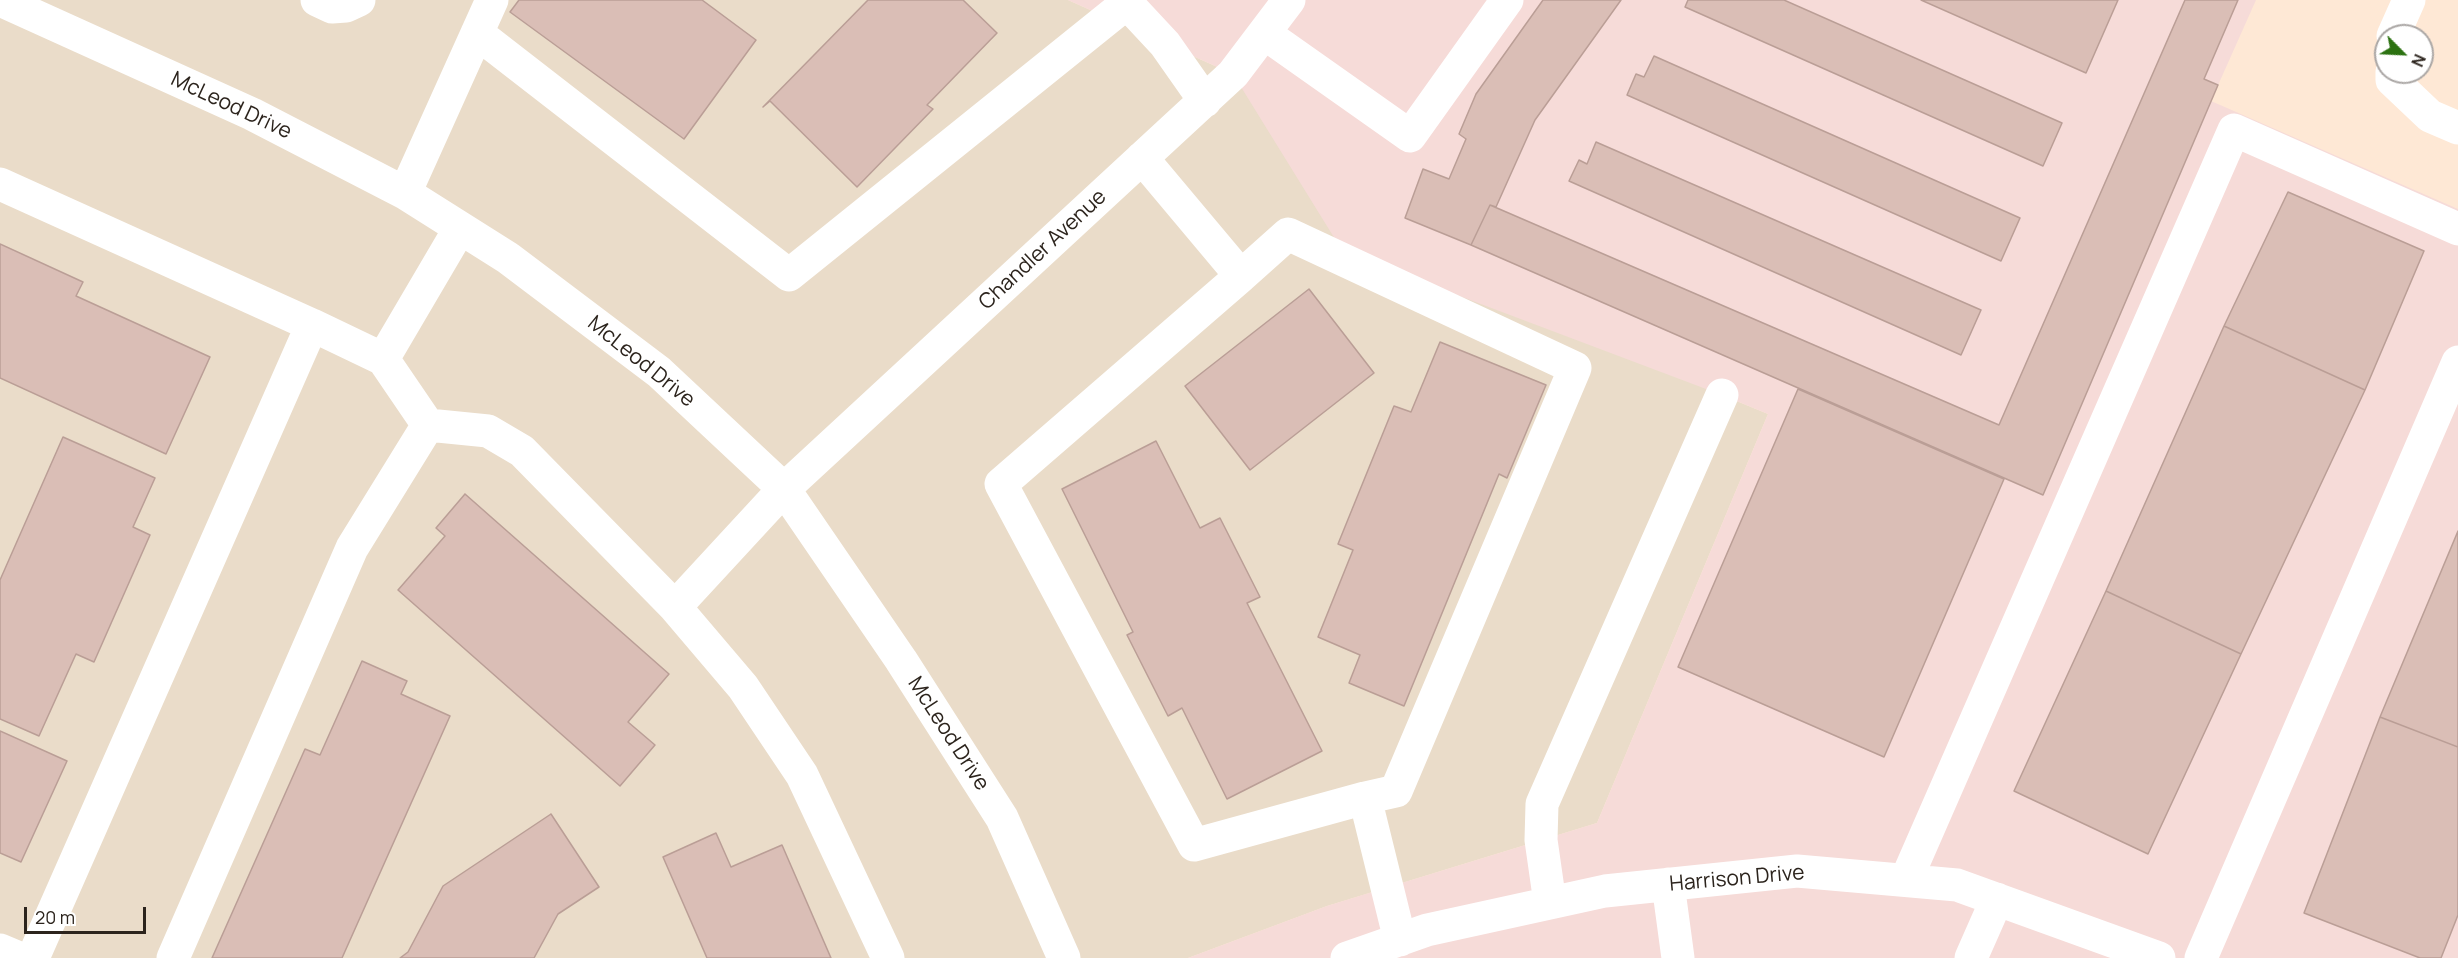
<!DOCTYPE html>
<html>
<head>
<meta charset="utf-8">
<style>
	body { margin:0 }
	#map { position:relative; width:2458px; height:958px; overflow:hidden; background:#fee8d5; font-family:Manrope,sans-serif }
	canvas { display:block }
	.north { position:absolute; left:2374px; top:24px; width:60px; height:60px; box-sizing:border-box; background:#fff; border:2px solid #aba7a5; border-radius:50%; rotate:114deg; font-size:16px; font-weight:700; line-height:24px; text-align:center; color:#2c241d }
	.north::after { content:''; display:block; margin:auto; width:21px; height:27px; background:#2c7211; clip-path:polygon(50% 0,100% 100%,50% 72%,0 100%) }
	.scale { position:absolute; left:24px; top:907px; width:122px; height:27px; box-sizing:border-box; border:3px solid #2c241d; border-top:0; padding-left:8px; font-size:18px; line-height:21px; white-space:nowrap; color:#2c241d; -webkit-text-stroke:4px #fff; paint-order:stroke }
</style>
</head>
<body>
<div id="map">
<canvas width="2458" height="958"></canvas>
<div class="north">N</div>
<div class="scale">20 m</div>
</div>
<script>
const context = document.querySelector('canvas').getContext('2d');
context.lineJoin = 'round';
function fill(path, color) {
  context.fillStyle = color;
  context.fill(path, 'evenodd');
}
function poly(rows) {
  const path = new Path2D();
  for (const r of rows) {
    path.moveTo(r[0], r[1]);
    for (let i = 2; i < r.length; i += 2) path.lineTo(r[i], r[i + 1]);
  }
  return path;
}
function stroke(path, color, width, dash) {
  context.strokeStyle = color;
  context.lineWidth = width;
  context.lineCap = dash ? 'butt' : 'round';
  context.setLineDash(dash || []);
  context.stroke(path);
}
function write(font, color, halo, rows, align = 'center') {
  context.font = font + ' Manrope,sans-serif';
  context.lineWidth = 6;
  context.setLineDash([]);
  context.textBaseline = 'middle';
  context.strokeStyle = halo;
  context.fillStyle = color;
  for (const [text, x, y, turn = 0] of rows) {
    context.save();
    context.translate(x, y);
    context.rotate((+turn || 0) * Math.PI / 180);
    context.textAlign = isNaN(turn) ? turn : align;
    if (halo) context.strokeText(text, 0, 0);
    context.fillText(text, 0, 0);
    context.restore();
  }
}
const commercial = poly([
	[0,0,1068,0,1233,74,1722,395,1768,414,1597,823,1327,906,1188,958,0,958]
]);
const industrial = poly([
	[1068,0,2256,0,2211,101,2458,209,2458,958,1188,958,1327,906,1597,823,1768,414,1722,395,1343,252,1233,74]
]);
const building = poly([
	[519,0,702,0,756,40,684,139,510,12,519,0],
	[868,0,963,0,997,33,927,105,933,109,857,187,770,101,763,107,868,0],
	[1543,0,1621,0,1535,120,1496,207,1490,205,1471,245,1405,218,1423,169,1449,179,1466,139,1459,134,1476,94,1543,0],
	[1688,0,1784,0,2062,123,2043,166,1685,7,1688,0],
	[1921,0,2118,0,2086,73,1921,0],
	[2185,0,2238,0,2204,79,2218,85,2043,495,1471,245,1490,205,1999,425,2185,0],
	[1654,56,2020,218,2001,261,1627,95,1636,74,1644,77,1654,56],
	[1596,142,1981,310,1961,355,1569,181,1579,160,1587,164,1596,142],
	[2288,192,2424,251,2365,390,2224,326,2288,192],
	[0,244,83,282,76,296,210,357,166,454,0,378,0,244],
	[1309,289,1374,373,1250,470,1185,386,1309,289],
	[2224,326,2365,390,2241,654,2106,591,2224,326],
	[1440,342,1546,385,1507,478,1499,474,1404,706,1349,683,1360,655,1318,637,1353,550,1338,544,1394,406,1411,412,1440,342],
	[1798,389,2004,479,1884,757,1678,667,1798,389],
	[63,437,155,478,133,527,150,535,94,662,76,654,39,736,0,719,0,580,63,437],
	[1156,441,1200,528,1220,518,1260,597,1247,603,1322,751,1227,799,1182,708,1168,716,1127,635,1133,632,1062,489,1156,441],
	[465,494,669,674,628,722,655,745,620,786,398,590,445,536,436,528,465,494],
	[2458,531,2458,747,2380,717,2458,531],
	[2106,591,2241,654,2148,854,2014,791,2106,591],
	[362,661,407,681,401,694,450,716,342,958,212,958,305,749,320,755,362,661],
	[2380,717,2458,747,2458,915,2441,958,2420,958,2304,913,2380,717],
	[0,731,67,761,21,862,0,853,0,731],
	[551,814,599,887,558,914,534,958,400,958,408,952,443,886,551,814],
	[716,833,731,867,782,845,831,958,707,958,663,857,716,833]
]);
const minor = poly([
	[0,0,252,114,405,193,508,258,659,372,784,489,901,660,1002,818,1064,958],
	[317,0,332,7,346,6,359,0],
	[1124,0,1165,44,1205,101],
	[477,33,789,275,1127,3],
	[1264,33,1410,136,1507,0],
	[2393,36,2409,0],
	[2392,72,2392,80,2430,116,2458,128],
	[1142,158,1241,276,1001,484,1194,845,1365,798,1400,940],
	[0,184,312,325,33,958],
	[405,193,492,0],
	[1241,276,1288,234,1575,368,1396,791,1365,798],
	[312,325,383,359,460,228],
	[428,425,488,431,522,451,675,607],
	[1906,880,2234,130,2458,229],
	[1668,884,1678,958],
	[1550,903,1541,840,1542,804,1722,395],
	[0,950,19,958],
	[173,958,352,548,428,425,383,359],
	[888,958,802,775,743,687,675,607,784,489,1233,74,1289,0],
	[1347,958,1427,930,1605,891,1797,871,1957,885,2159,958],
	[1971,958,1997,899],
	[2201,958,2458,362]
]);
const streetNames = [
	["McLeod Drive",231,106,25],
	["Chandler Avenue",1043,250,-43],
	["McLeod Drive",641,362,39],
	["McLeod Drive",948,734,57],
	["Harrison Drive",1737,879,-5]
];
fill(commercial, '#eadcc9');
fill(industrial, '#f6dbd8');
fill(building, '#dabeb6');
stroke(building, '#ba9e96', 1.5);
stroke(minor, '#fff', 33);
write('21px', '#2c241d', '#fff', streetNames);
</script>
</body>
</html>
